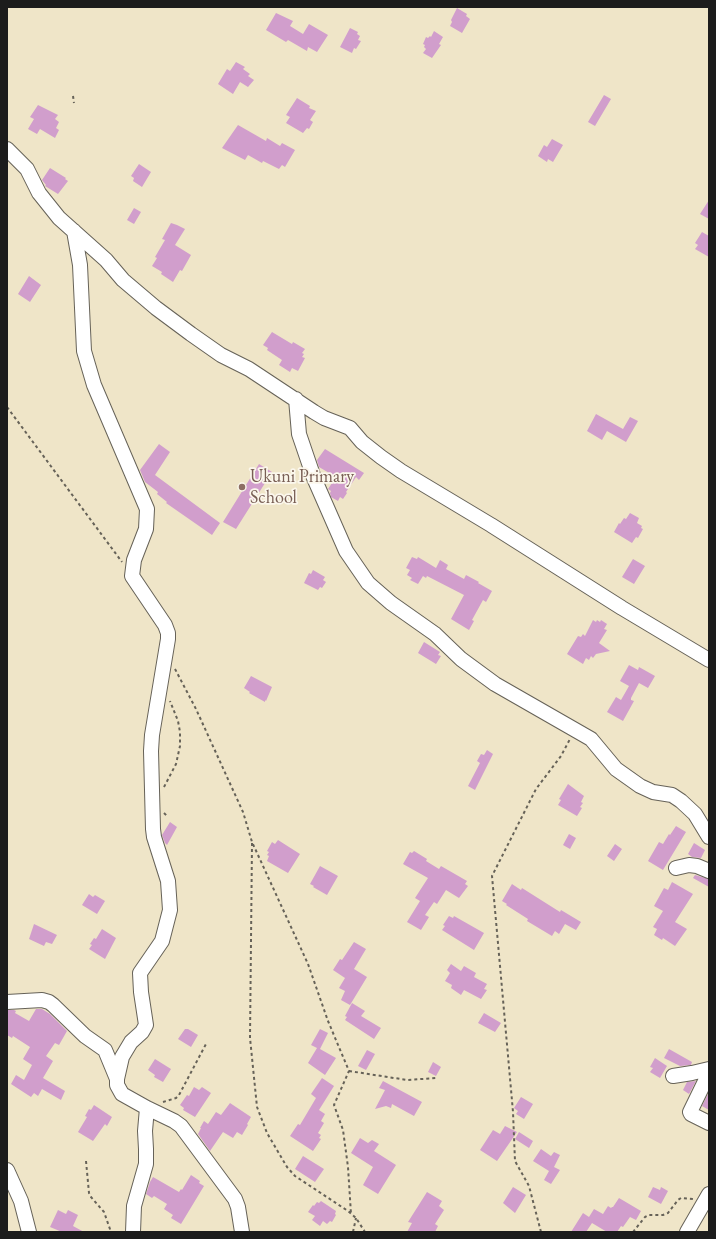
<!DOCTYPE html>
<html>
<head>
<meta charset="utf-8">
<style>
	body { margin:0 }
	#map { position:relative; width:716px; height:1239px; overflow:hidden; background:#efe5c8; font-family:"EB Garamond",serif }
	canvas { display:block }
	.frame { position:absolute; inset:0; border:8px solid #1c1c1c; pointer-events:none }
</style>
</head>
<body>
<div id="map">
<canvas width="716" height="1239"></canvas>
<div class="frame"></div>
</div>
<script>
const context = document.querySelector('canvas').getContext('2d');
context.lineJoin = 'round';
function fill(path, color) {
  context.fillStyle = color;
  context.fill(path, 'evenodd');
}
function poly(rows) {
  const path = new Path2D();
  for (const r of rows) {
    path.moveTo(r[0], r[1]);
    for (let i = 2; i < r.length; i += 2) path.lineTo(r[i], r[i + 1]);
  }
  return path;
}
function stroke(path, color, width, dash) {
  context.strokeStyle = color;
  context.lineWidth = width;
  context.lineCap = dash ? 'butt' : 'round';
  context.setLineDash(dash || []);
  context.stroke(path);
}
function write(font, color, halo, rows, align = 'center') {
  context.font = font + ' "EB Garamond",serif';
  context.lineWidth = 3.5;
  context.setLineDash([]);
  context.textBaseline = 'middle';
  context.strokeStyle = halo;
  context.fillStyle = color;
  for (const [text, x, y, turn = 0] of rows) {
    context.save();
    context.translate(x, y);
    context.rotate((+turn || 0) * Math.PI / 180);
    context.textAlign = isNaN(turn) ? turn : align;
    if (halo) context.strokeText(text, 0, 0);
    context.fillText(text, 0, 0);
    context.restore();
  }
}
const building = poly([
	[457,8,467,14,466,16,470,19,462,33,450,26,452,22,451,20],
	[276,13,293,21,290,26,303,34,309,24,328,35,317,52,308,47,307,51,288,40,286,42,266,30],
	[350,28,358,32,357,34,360,36,358,40,361,41,356,49,354,48,352,53,340,47],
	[434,31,443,37,439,44,441,45,432,58,423,53,426,49,424,47,425,45,423,44,426,37,428,38,430,36,431,37],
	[236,62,245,67,243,69,250,74,248,76,254,80,248,87,240,82,233,94,218,84,227,69,230,71],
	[604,95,611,99,595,126,588,122],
	[297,98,310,106,309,108,316,111,310,120,313,122,309,129,307,128,303,133,286,123,290,117,286,115],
	[38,105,58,115,55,119,59,122,56,128,59,130,55,138,40,129,37,134,28,129,34,119,30,117],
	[238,125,266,141,267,138,280,146,282,143,295,150,285,167,282,165,279,169,263,161,262,163,248,155,245,160,222,148],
	[552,139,563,145,553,162,548,159,547,162,538,156,544,145,547,147],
	[139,164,151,172,142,187,133,181,134,178,131,176],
	[50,168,66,178,65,179,68,181,58,194,45,186,46,185,42,180],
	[709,200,709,219,700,214],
	[134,208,141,212,134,224,127,220],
	[171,223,177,225,185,229,175,245,191,255,182,271,180,270,173,282,161,274,162,272,152,266,157,258,155,257,165,240,162,239],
	[702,232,709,236,709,257,695,249,698,245,695,243],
	[29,276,41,285,30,302,18,294],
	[272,332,292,344,293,342,305,349,302,353,304,354,302,357,305,358,298,371,292,368,290,372,279,365,282,360,267,350,268,348,263,345],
	[596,414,623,429,630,417,638,421,626,442,607,431,602,440,587,431],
	[159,444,170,452,155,475,220,523,212,535,166,503,167,502,157,494,158,492,145,482,140,470],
	[325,449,364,473,359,480,356,477,346,492,347,493,343,499,340,497,338,501,331,497,330,493,331,491,328,489,336,477,319,467,317,460],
	[259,464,272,472,236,529,223,522],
	[630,513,639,518,637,523,642,526,641,528,643,529,638,538,636,537,632,543,614,532,619,523,620,524,624,518,626,519],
	[412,557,417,559,418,557,436,568,440,560,448,565,446,569,464,579,466,575,479,582,478,583,492,591,486,602,483,600,472,620,474,621,469,630,451,619,464,595,427,576,426,578,423,576,418,584,410,580,412,578,407,575,410,570,406,568],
	[633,559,645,566,634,584,622,577],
	[313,570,325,577,323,580,326,582,322,588,320,587,318,590,304,583,309,573,311,574],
	[593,620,596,622,597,620,600,622,601,620,607,624,604,629,607,630,599,643,610,651,596,654,593,658,591,656,589,660,586,658,583,664,567,654,578,636,581,637,583,634,585,636],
	[424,642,440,652,438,655,441,656,436,664,418,653],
	[629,665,638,670,639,667,655,676,648,688,639,683,631,698,631,700,634,701,623,721,607,712,616,697,621,700,629,686,620,681],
	[251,676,272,687,266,701,265,700,265,702,249,693,250,692,244,688],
	[487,750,493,754,475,790,468,786,480,763,477,761,481,754,484,755],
	[568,784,584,796,581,802,583,803,580,807,582,808,577,816,558,805,561,800,559,799],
	[170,822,177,827,167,845,165,843,162,835],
	[676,826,686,832,663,870,648,861,659,842,663,844,669,834,670,835],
	[569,834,576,838,570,849,563,845],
	[278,840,300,854,288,873,267,861,269,856,267,855,269,852,267,851,272,842,275,844],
	[694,843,705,850,701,858,692,857,688,854],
	[615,844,622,849,614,861,607,856],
	[414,851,427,859,426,861,439,869,441,866,467,881,465,884,468,886,459,898,446,890,437,904,434,902,425,915,429,917,421,930,407,922,420,901,415,898,428,878,403,864,410,852,412,853],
	[320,866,338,876,327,895,313,887,314,886,310,884],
	[695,875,709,879,709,887,693,878],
	[672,882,693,894,675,922,687,929,675,946,663,938,662,940,654,935,657,929,653,927,663,911,654,906,664,888,668,890],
	[512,884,521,890,522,888,560,912,561,910,581,922,576,930,565,924,559,934,555,931,552,936,527,921,528,919,506,905,507,904,502,901],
	[89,894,93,897,95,895,105,901,97,914,82,905],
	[449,916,453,918,454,916,484,933,474,950,442,930,445,926,443,925],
	[34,924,57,935,52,944,46,942,44,946,29,939],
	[102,929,116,938,105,959,89,949,92,945,90,944,94,938,96,939],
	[354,942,366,949,354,969,367,977,350,1005,341,1000,345,991,339,988,345,978,333,970,340,959,342,960],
	[451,964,461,971,464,966,476,973,474,977,487,984,484,989,487,990,481,999,464,990,461,995,451,988,452,985,445,981,450,973,447,970],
	[352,1003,365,1011,361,1016,381,1028,374,1039,345,1020,347,1017,345,1016],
	[36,1009,42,1009,50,1014,67,1031,59,1045,55,1043,46,1056,53,1061,43,1078,65,1091,61,1100,42,1089,38,1096,34,1093,31,1097,11,1084,16,1075,24,1080,32,1065,23,1059,30,1047,13,1036,12,1038,7,1035,7,1010,14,1010,16,1011,15,1013,29,1021],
	[484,1013,501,1023,495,1032,478,1023],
	[185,1029,188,1029,198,1035,191,1047,178,1039],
	[320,1029,328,1033,320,1049,336,1058,325,1075,308,1063,317,1048,311,1045],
	[669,1049,692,1062,691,1065,680,1066,664,1058],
	[367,1050,375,1054,366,1070,358,1066],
	[655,1058,667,1066,660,1078,650,1072,653,1068,650,1067],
	[155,1059,171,1069,163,1082,154,1077,155,1075,148,1070],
	[433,1062,441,1067,436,1076,428,1072],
	[322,1078,334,1086,319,1110,325,1114,321,1121,324,1123,318,1133,321,1135,319,1138,321,1139,313,1151,290,1136,298,1124,300,1125,316,1098,311,1094],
	[383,1081,422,1102,414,1116,392,1104,391,1108,386,1106,375,1109,385,1090,379,1088],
	[696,1081,689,1094,683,1090,687,1082],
	[194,1087,199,1090,202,1087,211,1093,195,1117,183,1110,184,1108,180,1105,187,1095,189,1096],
	[709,1092,709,1110,702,1106],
	[521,1097,533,1104,524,1119,516,1114,518,1111,514,1108],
	[230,1103,251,1117,247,1124,248,1125,242,1135,237,1132,233,1138,223,1132,210,1151,198,1134,201,1128,200,1128,204,1121,208,1124,216,1112,221,1115],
	[94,1105,112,1117,107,1126,105,1124,93,1141,78,1132,87,1117,85,1116,89,1109,91,1110],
	[505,1126,517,1132,497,1161,480,1150,493,1130,500,1134],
	[519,1132,533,1141,529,1148,515,1139],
	[360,1138,368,1143,372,1140,379,1144,374,1151,396,1165,378,1194,363,1185,373,1167,351,1153],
	[541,1149,551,1156,554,1152,560,1155,554,1167,560,1170,551,1184,544,1180,549,1171,533,1161],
	[303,1156,324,1169,315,1182,295,1169],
	[191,1175,200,1181,199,1183,204,1186,181,1224,171,1218,173,1215,164,1209,167,1204,154,1196,152,1198,146,1194,150,1182,153,1177,179,1192,181,1189,182,1190],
	[513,1187,526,1195,515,1213,503,1203],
	[653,1187,660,1190,661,1187,668,1191,661,1204,648,1197],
	[427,1192,442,1201,439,1206,444,1210,435,1224,438,1226,435,1232,407,1232,412,1223,408,1222],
	[619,1198,641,1211,636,1220,630,1217,623,1227,621,1226,617,1232,607,1232,592,1223,586,1232,571,1232,583,1213,589,1217,594,1209,603,1214,608,1206,611,1208,612,1207,613,1207],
	[321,1201,336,1211,335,1214,336,1215,332,1222,330,1221,327,1224,323,1221,320,1226,312,1220,315,1216,308,1212,313,1205,314,1206,317,1202,319,1203],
	[58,1210,66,1214,68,1210,78,1215,73,1226,84,1232,62,1232,50,1227]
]);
const path = poly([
	[73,96,74,103],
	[7,407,122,562],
	[175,669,196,709,243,812,252,842,308,964,328,1021,349,1071,334,1105,343,1130,348,1167,351,1214],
	[164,787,176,764,180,746,180,732,178,721,170,701],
	[164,813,168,817],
	[252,843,250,1038,257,1107,267,1133,287,1167,295,1176,348,1211,356,1218,365,1232],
	[349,1071,407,1080,437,1078],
	[163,1102,176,1098,179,1095,206,1044],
	[86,1161,89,1193,91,1197,104,1212,111,1232],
	[353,1232,356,1218],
	[541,1232,529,1186,515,1161,513,1112,492,876,536,789,561,756,570,739],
	[633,1232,645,1217,649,1215,663,1215,668,1213,678,1200,681,1198,694,1199]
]);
const minor = poly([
	[7,149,27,169,39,193,59,218,106,260,123,280,156,308,191,334,221,355,249,369,314,412,324,418,350,428,362,442,381,457,401,471,491,525,622,608,709,660],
	[74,231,80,265,84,351,94,385,147,509,146,529,134,560,132,576,165,625,168,633,168,639,152,735,151,751,153,829,154,837,168,881,170,910,162,941,140,973,141,992,146,1025,142,1032,131,1042,122,1057,117,1079,117,1085,122,1094,147,1108,174,1121,181,1126,235,1199,238,1207,242,1232],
	[296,399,299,434,314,478,346,551,368,583,391,603,435,634,461,659,495,684,591,739,616,769,640,786,653,792,672,795,681,801,695,814,709,837],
	[676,868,689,865,697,866,709,871],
	[7,1002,42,1000,49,1002,53,1005,85,1036,105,1050,117,1079],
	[709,1073,690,1112,691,1114,709,1123],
	[673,1076,692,1073,709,1069],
	[7,1170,21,1201,29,1232],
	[133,1232,134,1206,146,1164,146,1149,145,1131,147,1108],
	[687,1232,709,1194]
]);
const markers = [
	[242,487,4,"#8d6e63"]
];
const educationNames = [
	["Ukuni Primary",250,477],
	["School",250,498]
];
fill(building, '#d19ecc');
stroke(minor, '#666258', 16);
stroke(path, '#666258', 2, [3, 3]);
stroke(minor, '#fff', 14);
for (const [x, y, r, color] of markers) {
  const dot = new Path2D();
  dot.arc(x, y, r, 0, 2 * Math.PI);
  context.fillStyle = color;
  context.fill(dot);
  stroke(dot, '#fbf7ec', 1.5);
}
write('18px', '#785e54', '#fbf7ec', educationNames, 'left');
</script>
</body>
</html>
